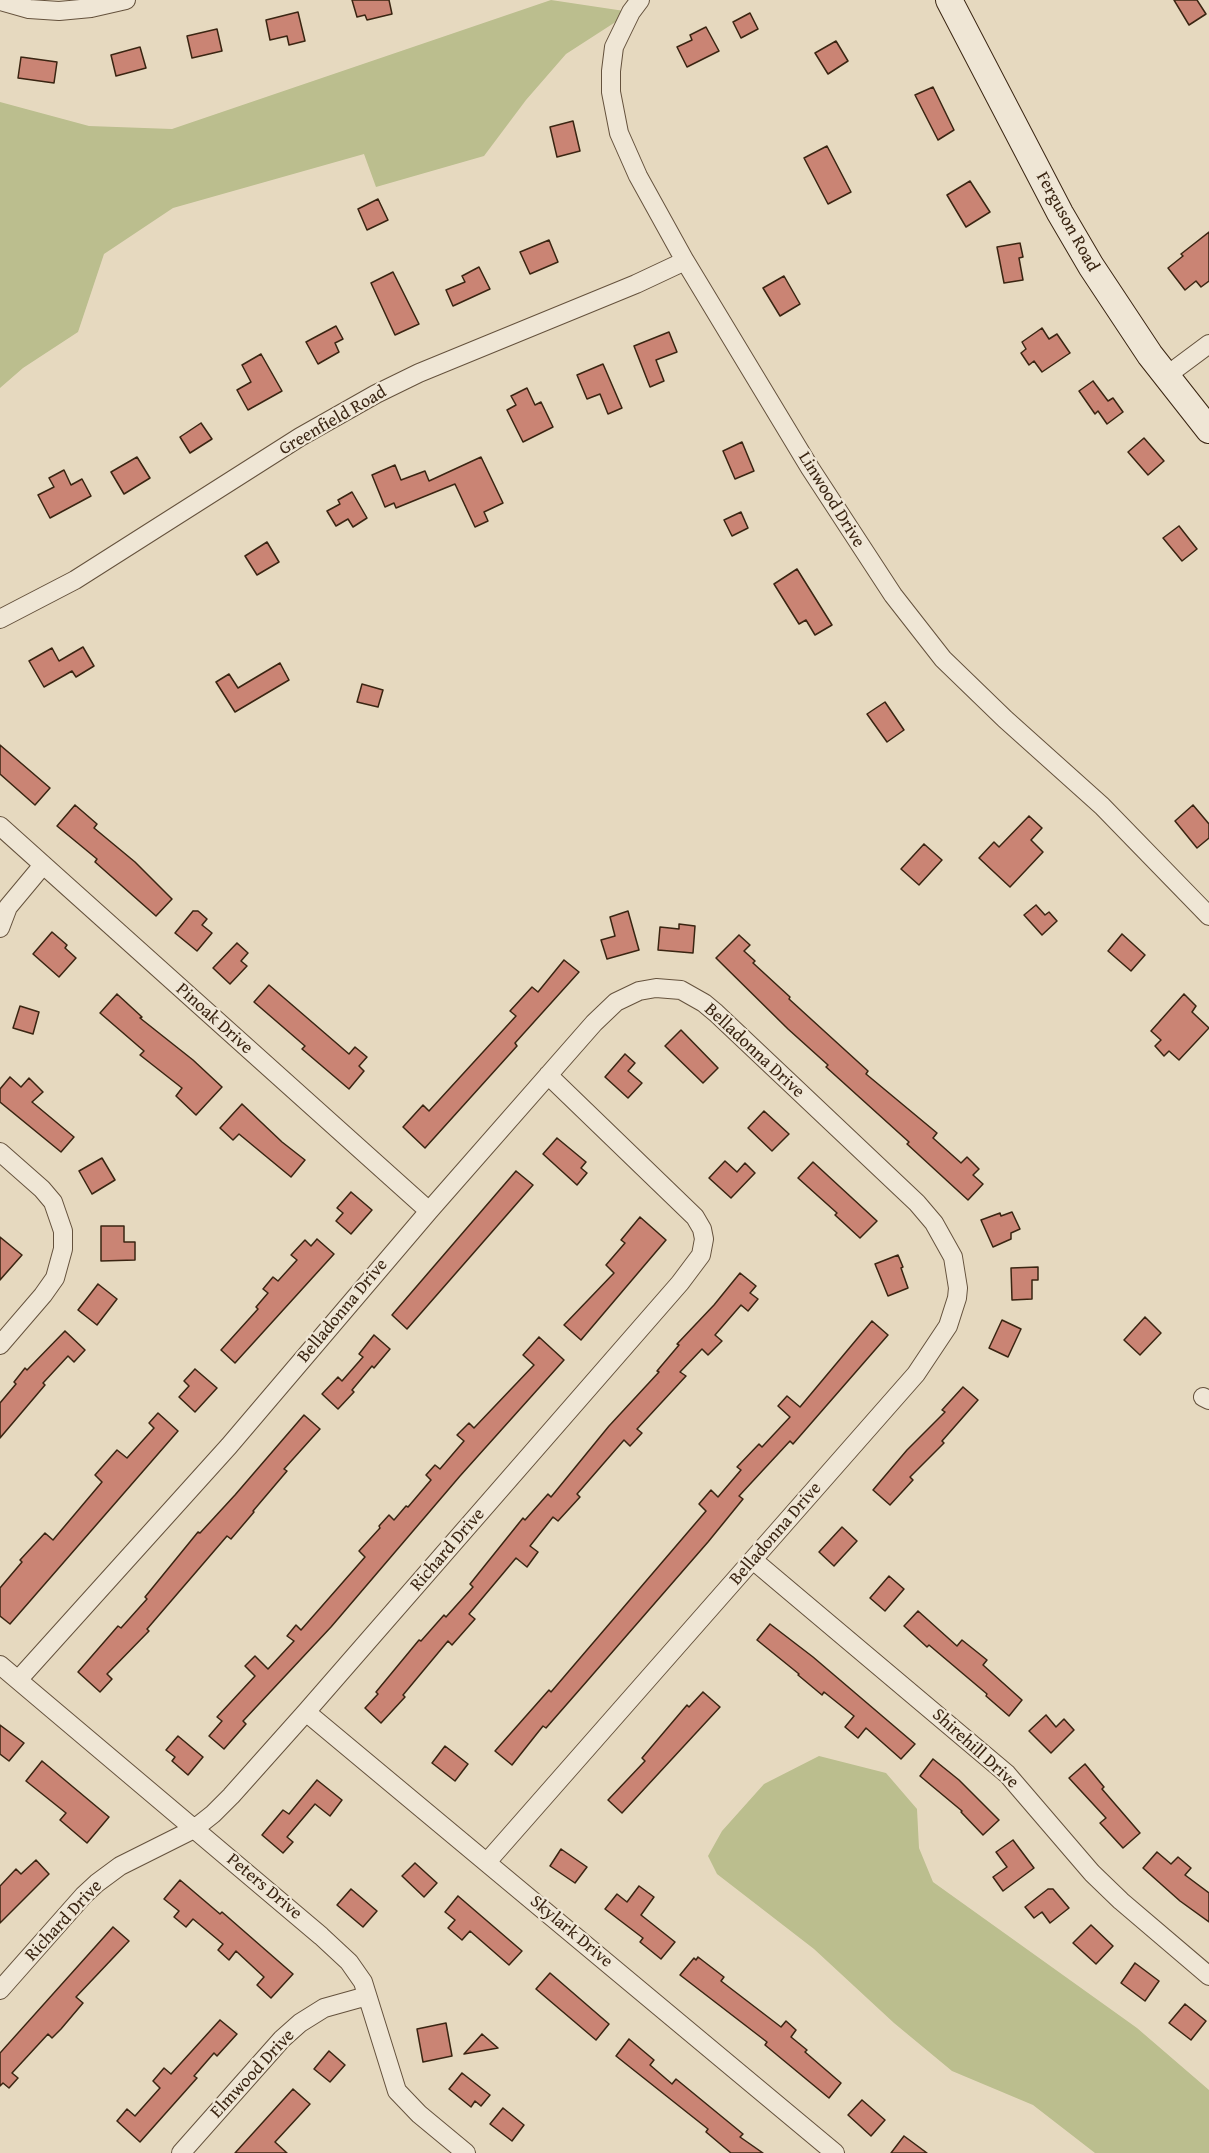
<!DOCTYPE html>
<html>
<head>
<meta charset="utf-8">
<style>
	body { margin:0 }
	canvas { display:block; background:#e6d9bf }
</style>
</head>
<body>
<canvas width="1209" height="2153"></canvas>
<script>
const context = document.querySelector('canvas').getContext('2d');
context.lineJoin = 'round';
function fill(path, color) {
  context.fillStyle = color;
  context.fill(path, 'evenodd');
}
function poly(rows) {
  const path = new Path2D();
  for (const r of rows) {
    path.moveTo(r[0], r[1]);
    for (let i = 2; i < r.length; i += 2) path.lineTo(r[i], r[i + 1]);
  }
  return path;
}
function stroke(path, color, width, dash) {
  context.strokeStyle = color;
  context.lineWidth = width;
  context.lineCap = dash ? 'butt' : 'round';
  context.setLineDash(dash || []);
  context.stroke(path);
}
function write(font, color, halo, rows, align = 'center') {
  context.font = font + ' "Gentium Book Plus",serif';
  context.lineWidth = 4.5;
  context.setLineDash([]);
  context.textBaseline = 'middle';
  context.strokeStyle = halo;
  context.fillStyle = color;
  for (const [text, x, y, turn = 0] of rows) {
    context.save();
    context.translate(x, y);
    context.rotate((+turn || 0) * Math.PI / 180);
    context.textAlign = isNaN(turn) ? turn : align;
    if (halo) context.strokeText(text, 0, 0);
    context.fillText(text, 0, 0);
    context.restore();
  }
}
const green = poly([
	[551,0,631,12,566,54,526,100,484,156,376,187,364,154,173,208,104,254,78,332,23,368,0,388,0,102,89,126,172,129],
	[819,1756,886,1773,917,1809,919,1848,933,1882,1137,2028,1209,2090,1209,2153,1095,2153,1033,2105,952,2071,894,2023,814,1949,717,1874,708,1856,722,1831,764,1784]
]);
const building = poly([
	[352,0,389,0,392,14,367,20,365,15,357,17,352,0],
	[1174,0,1197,0,1206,14,1189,25,1174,0],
	[298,12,305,41,289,45,287,36,270,40,266,20,298,12],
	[750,13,758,29,741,38,733,22,750,13],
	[706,27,719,51,687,67,677,47,692,40,690,35,706,27],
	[217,29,222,51,192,58,187,36,217,29],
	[836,41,848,61,828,74,815,53,836,41],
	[140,47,146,68,116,76,111,55,140,47],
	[21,57,57,62,54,83,18,78,21,57],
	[933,87,954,130,938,140,915,95,933,87],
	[573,121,580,151,557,157,550,127,573,121],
	[827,146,851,192,828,204,804,158,827,146],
	[970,181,990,212,966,227,947,195,970,181],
	[378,199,388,220,367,230,358,209,378,199],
	[1209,232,1209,281,1201,287,1196,281,1185,290,1168,268,1183,256,1181,254,1209,232],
	[549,240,558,262,530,274,520,252,549,240],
	[1020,243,1023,257,1019,258,1023,280,1004,283,997,247,1020,243],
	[479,267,490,289,453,306,446,290,465,282,462,276,479,267],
	[393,272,419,324,395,335,371,283,393,272],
	[784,276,800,304,780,316,763,288,784,276],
	[336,326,343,339,335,343,339,352,318,364,306,342,336,326],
	[1042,328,1049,339,1057,334,1070,353,1042,372,1034,361,1029,365,1021,353,1026,349,1022,342,1042,328],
	[669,332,677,352,656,360,664,381,650,387,634,346,669,332],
	[261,354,282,391,248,410,237,390,251,382,242,365,261,354],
	[603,364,622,408,608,414,600,394,587,399,577,375,603,364],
	[1093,381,1108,401,1113,398,1123,412,1107,424,1098,411,1095,414,1079,391,1093,381],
	[527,388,535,405,541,402,553,427,523,442,507,410,516,405,511,396,527,388],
	[201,423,212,439,190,453,180,437,201,423],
	[1144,438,1164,461,1148,475,1128,452,1144,438],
	[742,442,754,471,735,479,723,451,742,442],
	[137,457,150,478,124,494,111,472,137,457],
	[481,457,503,503,484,512,488,521,475,527,455,484,396,508,394,503,385,507,372,475,395,465,401,480,425,471,429,481,481,457],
	[64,470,71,485,82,479,91,496,50,518,38,495,54,487,49,478,64,470],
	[352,492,367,518,353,527,348,519,336,526,327,511,340,504,338,500,352,492],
	[741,512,748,528,732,536,724,520,741,512],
	[1179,526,1197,549,1182,561,1163,538,1179,526],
	[267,542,279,562,257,575,245,556,267,542],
	[797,569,832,625,815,635,806,620,799,624,774,584,797,569],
	[83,647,94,666,76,677,72,671,44,687,29,661,52,648,59,661,83,647],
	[280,663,289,680,235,712,216,682,229,674,238,688,280,663],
	[362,684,383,690,378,707,357,702,362,684],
	[885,702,904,730,887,742,867,714,885,702],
	[0,745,50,788,35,805,0,774,0,745],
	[75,805,97,824,94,828,135,862,172,899,156,916,95,862,97,859,57,826,75,805],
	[1193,805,1209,824,1209,838,1197,848,1175,821,1193,805],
	[1029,816,1042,828,1031,840,1043,852,1010,887,979,858,994,842,999,847,1029,816],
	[924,844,942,860,919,885,901,869,924,844],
	[1036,905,1045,915,1049,912,1057,921,1042,935,1024,915,1036,905],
	[193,911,198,911,207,919,202,925,212,933,197,951,175,933,193,911],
	[628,911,639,950,607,959,601,940,615,936,610,917,628,911],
	[679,924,695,926,693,953,658,950,660,927,679,929,679,924],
	[52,932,67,945,65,948,76,958,59,977,33,954,52,932],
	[1122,934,1145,955,1131,971,1108,951,1122,934],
	[739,935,750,945,744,951,755,961,753,963,790,997,789,999,868,1071,866,1074,937,1133,933,1138,961,1163,967,1157,979,1169,973,1175,983,1184,968,1200,907,1144,909,1142,826,1067,828,1065,788,1029,716,958,739,935],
	[237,943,248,953,241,961,247,966,230,984,213,968,237,943],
	[564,960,579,972,515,1043,517,1046,425,1148,403,1127,423,1105,429,1111,516,1016,510,1011,532,987,538,992,564,960],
	[269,985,349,1054,355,1047,367,1057,359,1066,364,1071,349,1089,302,1049,305,1046,254,1002,269,985],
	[117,994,142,1017,140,1018,193,1060,222,1087,196,1115,176,1096,182,1088,140,1055,144,1051,100,1013,117,994],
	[1184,994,1196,1006,1192,1012,1209,1028,1179,1060,1169,1051,1164,1056,1155,1046,1161,1040,1151,1031,1184,994],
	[20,1006,39,1012,33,1034,13,1028,20,1006],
	[681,1030,718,1068,703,1083,665,1046,681,1030],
	[625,1054,635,1063,628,1071,642,1083,628,1098,605,1077,625,1054],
	[10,1077,21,1087,29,1078,43,1092,32,1102,74,1137,61,1152,0,1102,0,1089,10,1077],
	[242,1104,282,1142,305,1160,291,1177,239,1134,233,1140,220,1128,242,1104],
	[764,1111,789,1134,772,1151,748,1128,764,1111],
	[557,1138,586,1162,581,1168,587,1173,577,1185,543,1154,557,1138],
	[102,1158,115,1180,92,1194,79,1171,102,1158],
	[725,1161,737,1172,745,1163,755,1173,731,1198,709,1178,725,1161],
	[813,1162,877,1221,860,1238,835,1215,837,1213,798,1178,813,1162],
	[516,1171,533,1185,407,1329,392,1315,516,1171],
	[351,1192,372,1210,351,1234,336,1221,343,1213,337,1208,351,1192],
	[1012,1212,1020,1229,1011,1233,1011,1239,993,1247,981,1220,1000,1213,1001,1216,1012,1212],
	[640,1217,666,1240,581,1340,564,1325,614,1273,606,1265,625,1243,621,1240,640,1217],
	[101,1226,124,1226,124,1242,135,1242,135,1260,101,1261,101,1226],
	[0,1237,22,1255,0,1280,0,1237],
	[317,1239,334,1254,235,1363,221,1350,258,1309,256,1307,268,1293,263,1289,273,1277,278,1281,297,1260,291,1255,305,1240,311,1246,317,1239],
	[898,1255,903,1267,901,1268,908,1288,888,1296,875,1264,898,1255],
	[1038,1267,1038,1280,1032,1280,1032,1299,1012,1300,1011,1268,1038,1267],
	[740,1273,756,1286,750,1293,758,1299,748,1311,741,1305,715,1335,722,1341,708,1355,702,1349,680,1372,686,1376,637,1429,642,1433,630,1446,624,1440,577,1494,580,1497,558,1521,553,1517,530,1546,538,1552,527,1567,516,1558,469,1614,475,1619,452,1645,448,1641,403,1695,405,1697,381,1723,365,1708,378,1694,376,1692,419,1640,421,1641,444,1615,446,1617,473,1587,470,1584,523,1518,525,1520,548,1494,551,1497,609,1426,659,1372,657,1371,679,1345,677,1344,714,1305,740,1273],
	[98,1284,117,1299,97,1325,78,1310,98,1284],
	[1145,1317,1161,1333,1140,1355,1124,1340,1145,1317],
	[1002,1320,1021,1329,1008,1357,989,1348,1002,1320],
	[872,1321,888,1335,793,1444,790,1441,739,1496,743,1499,708,1542,581,1688,546,1728,543,1726,512,1765,495,1751,549,1690,551,1692,706,1511,699,1504,711,1490,718,1497,741,1470,737,1467,759,1444,762,1447,790,1417,778,1406,787,1396,800,1407,872,1321],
	[65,1331,85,1350,74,1362,68,1356,43,1383,45,1385,0,1438,0,1403,16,1384,14,1382,25,1368,27,1370,65,1331],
	[374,1335,390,1349,374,1368,372,1366,352,1390,354,1392,338,1409,322,1394,338,1377,342,1381,363,1357,359,1354,374,1335],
	[539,1337,564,1360,460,1476,331,1627,243,1721,246,1724,224,1749,209,1736,222,1721,217,1717,255,1676,245,1666,255,1656,268,1669,294,1641,287,1636,296,1625,301,1630,365,1557,359,1551,380,1528,379,1526,389,1515,394,1520,406,1506,408,1507,431,1480,426,1475,435,1465,440,1469,464,1441,457,1435,469,1423,474,1428,534,1365,523,1355,539,1337],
	[195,1369,217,1388,195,1412,179,1397,189,1386,184,1381,195,1369],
	[963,1387,978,1400,942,1441,944,1443,910,1477,913,1480,890,1505,873,1490,907,1450,945,1412,942,1410,963,1387],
	[158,1413,178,1431,10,1624,0,1616,0,1588,22,1562,20,1560,45,1533,53,1540,102,1482,95,1475,117,1450,127,1458,154,1428,149,1423,158,1413],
	[304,1415,320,1429,284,1469,287,1471,253,1511,254,1512,231,1539,227,1536,147,1629,149,1631,107,1674,112,1679,100,1692,78,1672,118,1626,121,1628,147,1599,145,1597,198,1532,200,1533,235,1495,304,1415],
	[842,1527,857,1541,834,1566,819,1552,842,1527],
	[889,1576,904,1589,885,1611,870,1598,889,1576],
	[918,1611,957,1646,962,1640,987,1660,983,1665,1022,1700,1009,1716,986,1696,987,1694,929,1645,927,1647,904,1626,918,1611],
	[770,1624,813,1657,915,1744,901,1759,866,1728,858,1738,845,1727,854,1716,824,1692,822,1695,798,1675,799,1674,757,1640,770,1624],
	[703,1692,720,1707,622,1813,608,1800,645,1761,642,1758,687,1705,689,1707,703,1692],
	[1046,1715,1056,1727,1064,1719,1074,1730,1051,1753,1029,1731,1046,1715],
	[0,1725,24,1743,9,1761,0,1754,0,1725],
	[178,1736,203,1757,188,1775,172,1761,175,1757,166,1750,178,1736],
	[445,1746,468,1764,455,1781,432,1763,445,1746],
	[933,1759,959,1780,999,1820,983,1835,961,1812,962,1811,920,1776,933,1759],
	[42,1761,109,1817,87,1843,60,1820,66,1813,26,1781,42,1761],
	[1085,1764,1104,1787,1102,1789,1140,1833,1123,1848,1100,1823,1106,1818,1069,1778,1085,1764],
	[317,1780,342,1800,330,1816,315,1804,287,1837,293,1842,283,1853,262,1835,283,1810,289,1814,317,1780],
	[1013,1840,1034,1868,1003,1891,993,1877,1007,1867,996,1852,1013,1840],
	[561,1849,587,1867,575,1883,550,1866,561,1849],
	[1157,1852,1171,1864,1178,1857,1191,1868,1185,1875,1209,1893,1209,1922,1180,1901,1143,1868,1157,1852],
	[36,1860,49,1874,0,1923,0,1886,16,1869,21,1874,36,1860],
	[415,1863,437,1883,424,1897,402,1876,415,1863],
	[180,1880,220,1914,222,1912,293,1974,271,1998,257,1985,264,1977,236,1951,229,1960,218,1950,223,1944,193,1919,186,1927,174,1917,179,1911,164,1899,180,1880],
	[639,1886,654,1897,641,1915,675,1942,661,1959,640,1942,643,1938,605,1909,617,1894,627,1902,639,1886],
	[351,1889,377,1911,363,1927,337,1905,351,1889],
	[1048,1889,1053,1889,1069,1908,1050,1923,1042,1912,1034,1918,1025,1907,1048,1889],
	[458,1896,522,1951,509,1965,470,1931,462,1940,448,1928,455,1920,445,1912,458,1896],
	[1091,1925,1113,1946,1096,1964,1073,1943,1091,1925],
	[113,1927,129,1941,76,1997,83,2003,61,2029,52,2038,48,2034,12,2073,18,2078,9,2088,3,2083,0,2086,0,2053,113,1927],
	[698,1957,724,1977,721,1981,781,2027,786,2021,796,2030,791,2037,807,2050,805,2052,841,2083,829,2098,765,2045,767,2042,680,1975,694,1958,696,1960,698,1957],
	[1135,1963,1159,1981,1145,2001,1121,1983,1135,1963],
	[550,1973,609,2024,596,2040,536,1989,550,1973],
	[1185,2004,1206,2021,1191,2040,1169,2023,1185,2004],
	[220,2020,237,2034,217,2056,214,2053,194,2076,197,2078,140,2142,117,2121,127,2109,135,2116,160,2088,153,2081,164,2068,171,2074,220,2020],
	[446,2023,452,2056,423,2062,417,2029,446,2023],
	[482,2034,498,2048,464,2054,482,2034],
	[629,2039,654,2060,650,2065,672,2084,676,2079,743,2134,740,2137,763,2153,731,2153,706,2132,708,2129,616,2056,629,2039],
	[329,2051,345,2065,330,2082,314,2069,329,2051],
	[462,2073,490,2095,481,2106,475,2101,471,2107,449,2089,462,2073],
	[293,2089,310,2104,275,2142,287,2153,235,2153,293,2089],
	[862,2100,885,2120,871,2136,848,2115,862,2100],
	[503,2108,524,2125,512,2141,490,2124,503,2108],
	[904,2136,927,2153,891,2153,904,2136]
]);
const street = poly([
	[640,0,631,12,614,47,611,71,611,92,619,133,638,176,685,261,810,468,893,595,943,659,1005,719,1102,806,1209,916],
	[0,1,29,9,59,11,91,8,126,0],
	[1166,376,1209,344],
	[0,619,75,580,300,437,376,394,419,373,636,284,685,261],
	[0,826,429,1211],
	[0,928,8,907,43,865],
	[0,1152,42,1189,53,1202,63,1231,63,1249,55,1278,43,1295,0,1345],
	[1203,1397,1209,1400],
	[753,1560,1007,1774,1092,1873,1121,1901,1209,1976],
	[0,1665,321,1936,349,1962,363,1982,397,2091,419,2114,466,2153],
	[18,1680,229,1446,429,1211,594,1023,616,1002,639,991,656,988,681,990,704,1003,716,1013,917,1203,934,1223,953,1257,958,1288,957,1298,948,1326,916,1374,487,1862],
	[306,1712,835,2153],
	[0,1990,84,1895,97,1883,120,1866,194,1829,213,1814,231,1796,306,1712,680,1283,701,1255,704,1239,702,1229,695,1217,548,1075],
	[181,2153,282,2039,300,2023,324,2008,367,1996]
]);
const secondary = poly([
	[949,0,1060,213,1091,266,1150,355,1209,430]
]);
const streetNames = [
	["Ferguson Road",1067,222,61],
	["Greenfield Road",333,421,-30],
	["Linwood Drive",831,500,58],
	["Pinoak Drive",214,1019,42],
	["Belladonna Drive",754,1051,43],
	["Belladonna Drive",343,1311,-50],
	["Belladonna Drive",776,1534,-49],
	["Richard Drive",448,1550,-49],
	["Shirehill Drive",975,1749,42],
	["Peters Drive",264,1887,40],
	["Richard Drive",64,1921,-47],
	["Skylark Drive",571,1932,40],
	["Elmwood Drive",253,2074,-47]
];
fill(green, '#bbbe8e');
fill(building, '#ca8474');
stroke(building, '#3a2512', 1.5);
stroke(street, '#65523d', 20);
stroke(secondary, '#3a2512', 28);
stroke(street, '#efe6d5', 18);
stroke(secondary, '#efe6d5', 26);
write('18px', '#3a2512', '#efe6d5', streetNames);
</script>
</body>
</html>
